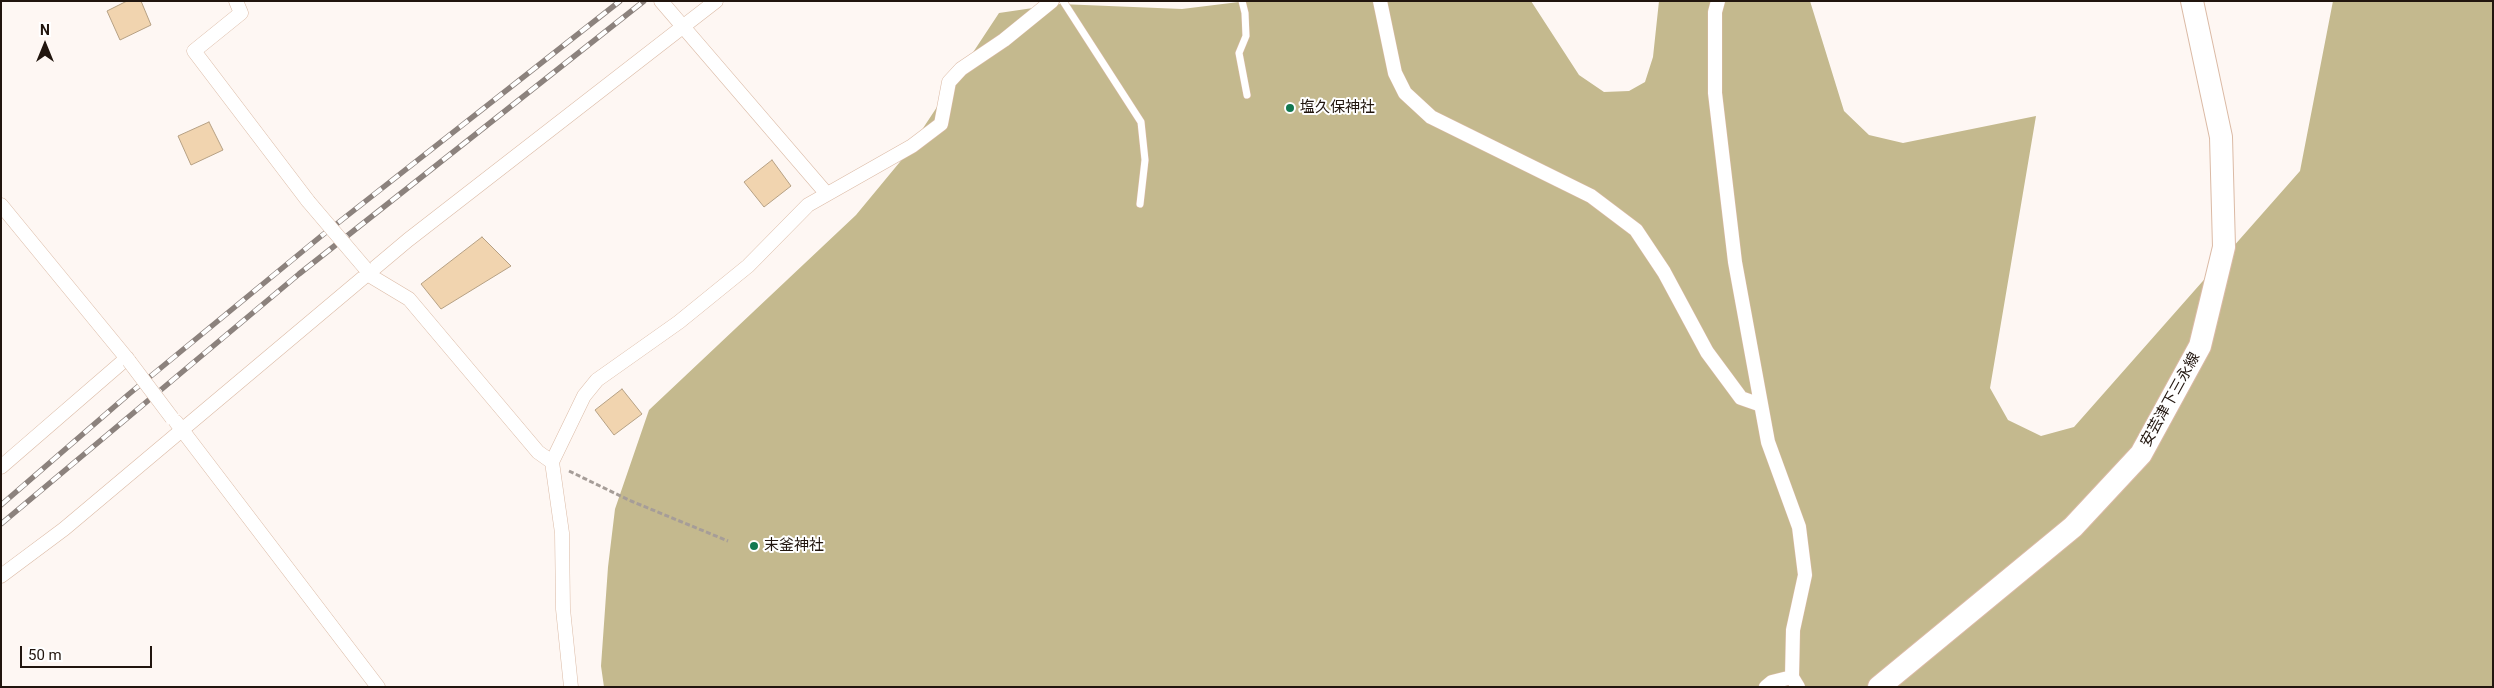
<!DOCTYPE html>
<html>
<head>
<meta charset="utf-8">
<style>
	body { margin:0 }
	#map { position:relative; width:2494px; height:688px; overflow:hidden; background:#fef7f3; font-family:Roboto,sans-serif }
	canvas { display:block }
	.frame { position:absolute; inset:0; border:2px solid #21150e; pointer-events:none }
	.north { position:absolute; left:20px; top:20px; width:50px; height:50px; -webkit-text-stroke:4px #fff; paint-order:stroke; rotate:0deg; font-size:14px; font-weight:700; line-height:20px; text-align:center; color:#21150e }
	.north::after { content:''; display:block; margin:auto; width:18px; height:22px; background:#21150e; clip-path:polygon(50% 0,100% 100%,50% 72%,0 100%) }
	.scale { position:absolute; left:20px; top:646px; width:132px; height:22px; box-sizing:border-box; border:2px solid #21150e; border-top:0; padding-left:6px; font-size:15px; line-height:18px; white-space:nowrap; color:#21150e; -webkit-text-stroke:4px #fff; paint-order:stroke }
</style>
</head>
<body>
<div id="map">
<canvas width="2494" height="688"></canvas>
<div class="frame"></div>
<div class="north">N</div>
<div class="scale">50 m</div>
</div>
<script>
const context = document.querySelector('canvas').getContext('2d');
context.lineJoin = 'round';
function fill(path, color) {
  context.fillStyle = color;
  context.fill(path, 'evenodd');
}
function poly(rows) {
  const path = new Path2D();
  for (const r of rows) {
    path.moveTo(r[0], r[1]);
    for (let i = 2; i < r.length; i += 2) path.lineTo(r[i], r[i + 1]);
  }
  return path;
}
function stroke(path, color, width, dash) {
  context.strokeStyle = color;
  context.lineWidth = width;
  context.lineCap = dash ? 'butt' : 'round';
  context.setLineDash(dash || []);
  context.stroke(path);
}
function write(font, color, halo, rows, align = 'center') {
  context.font = font + ' Roboto,"Noto Sans JP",sans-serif';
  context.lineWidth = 4;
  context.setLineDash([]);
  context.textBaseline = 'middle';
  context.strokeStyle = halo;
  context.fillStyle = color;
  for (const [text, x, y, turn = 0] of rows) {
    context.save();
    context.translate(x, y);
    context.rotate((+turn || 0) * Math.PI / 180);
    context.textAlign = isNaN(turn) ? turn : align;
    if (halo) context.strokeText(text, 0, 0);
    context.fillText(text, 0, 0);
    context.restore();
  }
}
const forest = poly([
	[1247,1,1531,1,1579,75,1604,92,1629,91,1645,82,1653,57,1659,1,1810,1,1844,111,1869,135,1903,143,2036,116,1990,388,2008,420,2041,436,2074,427,2300,171,2333,1,2493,1,2493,687,604,687,601,666,608,567,615,509,649,410,856,215,904,157,999,13,1060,4,1182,9]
]);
const building = poly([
	[127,1,141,1,151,25,120,40,107,11,127,1],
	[209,122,223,150,191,165,178,136,209,122],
	[772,160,791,186,764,207,744,182,772,160],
	[482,237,511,266,441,309,421,284,482,237],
	[622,389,642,414,614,435,595,410,622,389]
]);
const path = poly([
	[569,471,631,501,728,541]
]);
const lane = poly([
	[1063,1,1141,122,1145,160,1140,204],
	[1242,1,1245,13,1246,36,1239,53,1247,95]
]);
const street = poly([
	[236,1,241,13,194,51,308,201],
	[661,1,826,193],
	[1380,1,1395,73,1405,93,1431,117,1591,196,1636,230,1664,272,1707,352,1741,398,1761,405],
	[1718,1,1715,12,1715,93,1735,262,1768,442,1799,527,1805,575,1793,630,1792,677,1798,687],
	[1,205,129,361],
	[365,268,369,275,409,299,538,452,552,462],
	[176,422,378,687],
	[1,467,127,358],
	[1,576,64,529,408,240,716,1],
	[571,687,563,609,562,533,552,462,584,396,597,380,679,322,748,266,808,205,912,146,941,124,949,82,961,69,1004,40,1052,1],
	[1766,687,1772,682,1792,677]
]);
const primary = poly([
	[1879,687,2073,527,2141,454,2200,346,2224,247,2221,137,2192,1]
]);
const rail = poly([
	[1,505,129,394,320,237,620,1],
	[1,524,299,274,644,1]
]);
const streetBridge = poly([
	[308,201,365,268],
	[129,361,172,418]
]);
const markers = [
	[1290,108,5,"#127850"],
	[754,546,5,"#127850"]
];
const poiNames = [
	["塩久保神社",1300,108],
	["末釜神社",764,546]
];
const streetNames = [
	["安芸津下三永線",2171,400,-61]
];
fill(forest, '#c4b98e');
fill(building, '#f1d4af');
stroke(building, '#b6a083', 1);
stroke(lane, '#dbbaa5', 8);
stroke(street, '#dbbaa5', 15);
stroke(primary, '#dbbaa5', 24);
stroke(path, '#a69d98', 3, [5, 2.5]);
stroke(lane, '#fff', 7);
stroke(street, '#fff', 14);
stroke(primary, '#fff', 22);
stroke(rail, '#8c827d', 5.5);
stroke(rail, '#fff', 4, [11]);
stroke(streetBridge, '#dbbaa5', 15, []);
stroke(streetBridge, '#fff', 14);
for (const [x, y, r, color] of markers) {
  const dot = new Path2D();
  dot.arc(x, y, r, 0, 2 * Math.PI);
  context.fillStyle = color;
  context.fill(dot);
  stroke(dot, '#fff', 2);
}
write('15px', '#21150e', '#fff', poiNames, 'left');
write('15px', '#21150e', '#fff', streetNames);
</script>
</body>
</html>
